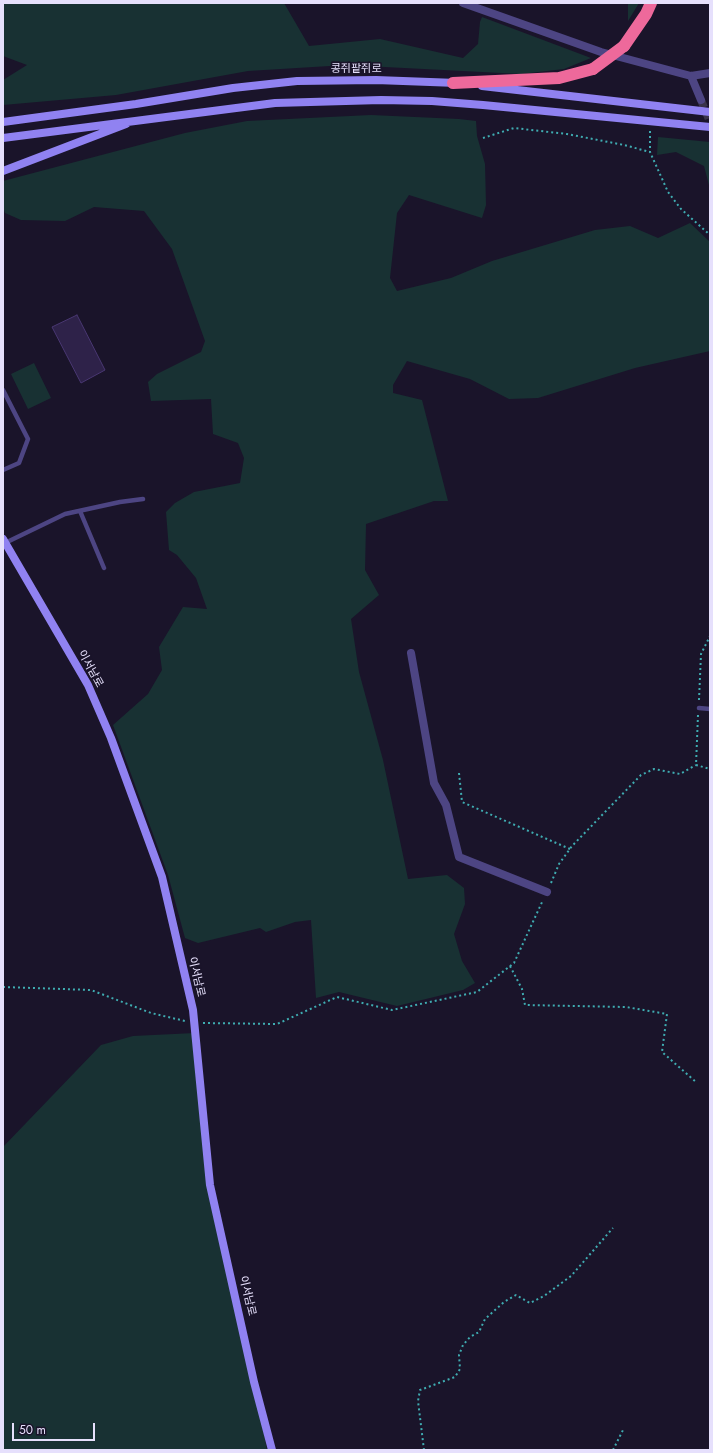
<!DOCTYPE html>
<html>
<head>
<meta charset="utf-8">
<style>
	body { margin:0 }
	#map { position:relative; width:713px; height:1453px; overflow:hidden; background:#1a142a; font-family:Jost,sans-serif }
	canvas { display:block }
	.frame { position:absolute; inset:0; border:4px solid #e6e0fc; pointer-events:none }
	.scale { position:absolute; left:12px; top:1423px; width:83px; height:18px; box-sizing:border-box; border:2px solid #e6e0fc; border-top:0; padding-left:5px; font-size:12px; line-height:14px; white-space:nowrap; color:#e6e0fc; -webkit-text-stroke:3px #1a142a; paint-order:stroke }
</style>
</head>
<body>
<div id="map">
<canvas width="713" height="1453"></canvas>
<div class="frame"></div>
<div class="scale">50 m</div>
</div>
<script>
const context = document.querySelector('canvas').getContext('2d');
context.lineJoin = 'round';
function fill(path, color) {
  context.fillStyle = color;
  context.fill(path, 'evenodd');
}
function poly(rows) {
  const path = new Path2D();
  for (const r of rows) {
    path.moveTo(r[0], r[1]);
    for (let i = 2; i < r.length; i += 2) path.lineTo(r[i], r[i + 1]);
  }
  return path;
}
function stroke(path, color, width, dash) {
  context.strokeStyle = color;
  context.lineWidth = width;
  context.lineCap = dash ? 'butt' : 'round';
  context.setLineDash(dash || []);
  context.stroke(path);
}
function write(font, color, halo, rows, align = 'center') {
  context.font = font + ' Jost,"Noto Sans KR",sans-serif';
  context.lineWidth = 3.5;
  context.setLineDash([]);
  context.textBaseline = 'middle';
  context.strokeStyle = halo;
  context.fillStyle = color;
  for (const [text, x, y, turn = 0] of rows) {
    context.save();
    context.translate(x, y);
    context.rotate((+turn || 0) * Math.PI / 180);
    context.textAlign = isNaN(turn) ? turn : align;
    if (halo) context.strokeText(text, 0, 0);
    context.fillText(text, 0, 0);
    context.restore();
  }
}
const green = poly([
	[3,3,284,3,309,46,380,39,463,58,478,44,480,22,482,17,591,58,564,69,521,74,346,65,248,71,116,95,3,105,3,80,27,65,3,56],
	[628,3,639,3,628,21],
	[371,115,459,119,476,121,477,136,485,164,486,205,482,218,409,195,397,213,390,278,397,291,451,278,492,261,595,230,630,226,658,238,690,223,710,242,710,351,635,368,538,398,509,399,470,379,407,361,393,385,393,393,422,400,448,501,434,501,366,524,365,570,379,595,351,619,359,672,383,760,408,879,447,875,464,888,465,904,454,934,462,961,475,983,463,990,397,1006,339,992,316,998,311,920,295,922,266,932,260,928,198,943,185,938,168,875,113,725,148,694,162,670,159,647,183,607,207,609,196,578,177,555,169,550,166,512,175,503,194,492,240,483,244,458,238,443,213,434,211,399,151,401,148,382,157,374,201,352,205,341,172,249,144,211,94,207,65,221,21,220,5,213,3,207,3,181,185,133,247,121],
	[658,137,710,142,710,189,704,166,676,152,657,155],
	[34,363,51,398,28,409,11,374],
	[195,1033,210,1185,254,1382,267,1450,3,1450,3,1147,101,1045,133,1036]
]);
const building = poly([
	[77,315,105,370,81,383,52,327,77,315]
]);
const minorTunnel = poly([
	[701,100,710,122]
]);
const path = poly([
	[650,131,650,152,668,192,681,209,710,235],
	[483,138,514,128,567,134,624,145,650,152],
	[699,700,701,654,710,636],
	[698,715,696,765,710,769],
	[459,773,462,802,570,849],
	[551,883,559,864,572,846,641,775,654,769,680,774,696,765],
	[510,966,522,989,525,1005,626,1007,667,1014,662,1052,696,1082],
	[3,987,91,990,151,1013,185,1021],
	[203,1023,277,1024,337,997,392,1010,477,992,514,963,543,900],
	[424,1450,418,1401,420,1390,455,1377,460,1369,459,1355,463,1345,470,1337,479,1332,485,1319,504,1302,516,1295,530,1303,544,1296,571,1276,613,1228],
	[613,1450,623,1430]
]);
const service = poly([
	[3,390,28,439,19,463,3,470],
	[80,511,104,568],
	[5,543,65,514,120,502,143,499],
	[699,708,710,709]
]);
const minor = poly([
	[463,3,601,52,691,76,710,73],
	[691,76,701,100],
	[411,653,434,783,446,805,459,857,547,892]
]);
const secondary = poly([
	[482,86,710,112],
	[3,122,136,104,233,88,297,81,376,80,457,83],
	[3,138,275,103,381,100,432,101,483,105,710,127],
	[3,171,126,124],
	[3,539,88,685,111,738,162,877,193,1010,210,1185,254,1382,272,1450]
]);
const motorway = poly([
	[624,46,646,14,651,3],
	[453,83,559,78,593,69]
]);
const motorwayBridge = poly([
	[593,69,624,46]
]);
const streetNames = [
	["콩쥐팥쥐로",356,69],
	["이서남로",90,669,61],
	["이서남로",196,977,77],
	["이서남로",247,1296,77]
];
fill(green, '#183133');
fill(building, '#2e2249');
stroke(building, '#493772', 1);
stroke(minorTunnel, '#39334a', 8, [8, 4]);
stroke(path, '#3facb1', 2, [2, 3]);
stroke(service, '#4d4583', 4.5);
stroke(minor, '#4d4583', 8);
stroke(secondary, '#9082f1', 8);
stroke(motorway, '#ee699b', 12);
stroke(motorwayBridge, '#ee699b', 12);
write('11px', '#e6e0fc', '#1a142a', streetNames);
</script>
</body>
</html>
